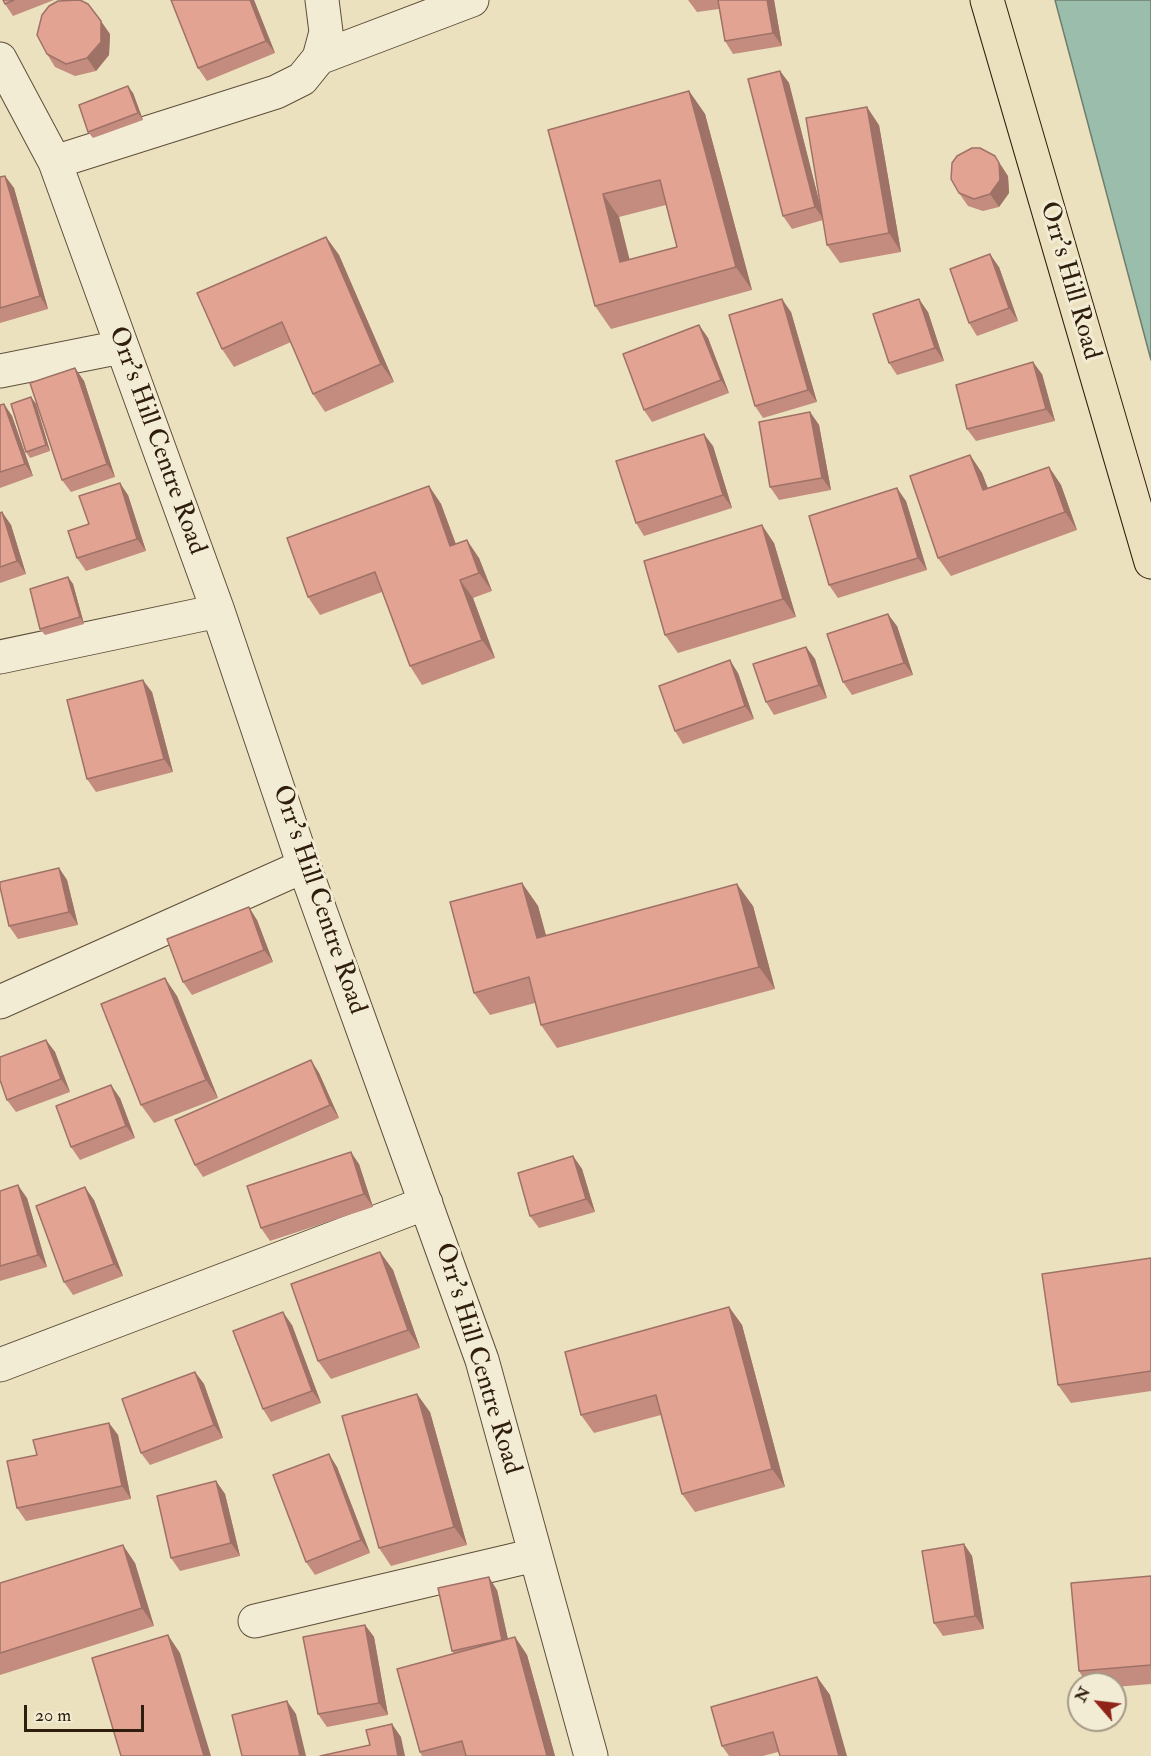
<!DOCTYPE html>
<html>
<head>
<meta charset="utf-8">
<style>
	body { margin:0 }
	#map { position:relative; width:1151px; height:1756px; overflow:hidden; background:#ece1be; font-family:"IM FELL Double Pica",serif }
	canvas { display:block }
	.north { position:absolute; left:1067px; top:1672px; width:60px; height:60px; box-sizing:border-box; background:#f3ecd5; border:2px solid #a59985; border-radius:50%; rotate:298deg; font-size:16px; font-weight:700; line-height:24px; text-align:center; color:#2f1d0d }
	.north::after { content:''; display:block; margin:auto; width:21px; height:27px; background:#8f2418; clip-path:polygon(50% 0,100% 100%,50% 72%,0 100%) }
	.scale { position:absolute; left:24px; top:1705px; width:120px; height:27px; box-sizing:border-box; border:3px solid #2f1d0d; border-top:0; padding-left:8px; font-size:18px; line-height:21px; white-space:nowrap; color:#2f1d0d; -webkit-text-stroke:4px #f3ecd5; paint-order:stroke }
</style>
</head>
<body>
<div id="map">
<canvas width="1151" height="1756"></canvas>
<div class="north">N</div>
<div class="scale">20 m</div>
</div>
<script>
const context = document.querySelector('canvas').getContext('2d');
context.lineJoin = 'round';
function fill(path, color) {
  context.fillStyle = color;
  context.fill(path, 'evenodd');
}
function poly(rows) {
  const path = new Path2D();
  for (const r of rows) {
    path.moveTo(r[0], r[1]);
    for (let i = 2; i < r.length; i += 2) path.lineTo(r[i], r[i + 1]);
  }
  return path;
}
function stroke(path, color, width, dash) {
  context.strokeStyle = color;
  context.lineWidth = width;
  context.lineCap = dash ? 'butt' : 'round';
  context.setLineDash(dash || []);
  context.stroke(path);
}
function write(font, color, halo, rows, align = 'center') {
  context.font = font + ' "IM FELL Double Pica",serif';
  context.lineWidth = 6;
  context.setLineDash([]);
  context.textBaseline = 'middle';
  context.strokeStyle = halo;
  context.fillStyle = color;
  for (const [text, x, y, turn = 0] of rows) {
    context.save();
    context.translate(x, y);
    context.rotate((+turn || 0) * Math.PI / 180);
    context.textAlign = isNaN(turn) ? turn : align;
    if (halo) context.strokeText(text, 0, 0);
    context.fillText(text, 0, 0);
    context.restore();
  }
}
const water = poly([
	[1055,0,1151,0,1151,360,1055,0]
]);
const minor = poly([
	[319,58,326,32,322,0],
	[0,59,55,162,218,611,304,866,482,1360,591,1756],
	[55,162,276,92,302,79,319,58,472,0],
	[0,371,121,347],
	[0,657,218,611],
	[0,1002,304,866],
	[0,1365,426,1203],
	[255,1621,535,1555]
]);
const primary = poly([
	[987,0,1151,562]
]);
const wall = poly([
	[3,0,54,0,13,16,5,4],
	[254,0,275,53,207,81,198,68],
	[688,0,774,0,782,46,733,54,725,41,719,9,697,12],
	[110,34,109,55,96,71,75,76,55,67,47,54],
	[780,71,789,83,823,217,879,125,901,252,840,263,827,245,823,220,792,229,783,216],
	[689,91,705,114,752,290,611,329,595,306,548,130],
	[666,205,677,247,629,260,619,217],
	[133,93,143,120,93,138,88,132],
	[5,176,14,188,48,309,0,323,0,177],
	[1008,176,1009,193,999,207,983,211,968,206,959,193],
	[326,237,339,255,394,382,325,412,313,394,291,342,234,367,222,349],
	[999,267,1018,321,977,336,969,323],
	[791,312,817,402,763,418,755,406],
	[928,312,944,361,897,375,889,363],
	[699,325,708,338,729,393,652,422,644,410],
	[75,368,84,381,115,477,71,492,62,480],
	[1042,374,1055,421,976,441,967,429],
	[31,397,36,404,50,451,30,458,26,452],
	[4,404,12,416,33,476,0,488,0,405],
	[810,412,819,425,831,490,779,500,770,487],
	[713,446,732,508,644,536,636,523],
	[970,455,982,473,988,488,1049,467,1061,485,1077,530,951,576,938,558],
	[429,486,441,504,456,544,479,558,492,591,473,598,495,658,422,685,410,666,382,592,320,615,308,597],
	[128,495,146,551,86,571,77,558,89,524],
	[906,501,927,570,838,598,829,585],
	[2,512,11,525,26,574,0,583,0,513],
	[774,543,796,617,678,653,665,635],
	[68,577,73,584,84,624,45,635,40,629],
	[897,626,913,675,852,695,843,682],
	[806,647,815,659,827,698,774,715,766,702],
	[738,673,754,719,683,744,675,731],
	[152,692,173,772,96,792,87,779],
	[59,868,67,880,78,925,18,939,9,926],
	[522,883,538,906,546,936,753,906,775,989,557,1048,541,1025,535,1003,490,1015,474,993],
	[257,920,273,962,192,995,183,982],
	[177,996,218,1098,154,1123,141,1105],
	[46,1040,55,1052,70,1092,16,1112,7,1100],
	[311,1060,319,1073,339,1118,203,1177,195,1165],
	[120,1098,135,1138,80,1160,71,1147],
	[573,1156,582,1169,595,1212,539,1228,530,1216],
	[359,1164,373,1207,270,1241,261,1228],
	[0,1191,27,1198,47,1267,0,1281],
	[94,1200,123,1276,73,1295,64,1282],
	[380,1252,393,1270,420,1348,331,1379,318,1361],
	[1151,1258,1151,1391,1071,1403,1058,1385],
	[729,1307,742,1325,785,1487,695,1512,682,1494,661,1415,594,1433,581,1415],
	[292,1325,321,1403,271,1422,263,1409],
	[195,1372,204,1384,223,1438,150,1465,141,1453],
	[430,1412,467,1545,391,1566,379,1548],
	[109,1423,118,1435,131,1499,26,1521,17,1508,37,1455],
	[337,1467,370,1553,315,1575,306,1562],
	[216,1481,225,1494,240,1556,180,1571,171,1558],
	[964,1544,972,1556,984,1629,943,1636,934,1623],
	[135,1563,154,1626,0,1675,0,1583],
	[1151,1576,1151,1684,1115,1687,1115,1684,1087,1684,1079,1671],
	[497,1590,508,1639,515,1637,527,1655,555,1756,422,1756,420,1752,454,1654,452,1651],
	[365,1625,374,1637,388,1715,327,1727,318,1714],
	[817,1677,830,1695,778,1752,763,1756,729,1756,722,1746]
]);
const shadedWall = poly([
	[250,0,254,0,275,53,266,41],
	[767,0,774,0,782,46,773,33],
	[101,21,110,34,109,55,96,71,87,58],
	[780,71,789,83,824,220,815,207],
	[128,86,133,93,143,120,138,113],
	[689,91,705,114,752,290,736,267],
	[867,107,879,125,901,252,889,233],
	[995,156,1008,176,1009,193,999,207,990,194],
	[5,176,14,188,48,309,40,296],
	[603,194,619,217,636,285,620,262],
	[326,237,339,255,394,382,381,364],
	[990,254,999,267,1018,321,1009,308],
	[782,299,791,312,817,402,808,390],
	[919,299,928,312,944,361,935,348],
	[699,325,708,338,729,393,721,380],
	[1033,362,1042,374,1055,421,1046,409],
	[75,368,84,381,115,477,107,464],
	[31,397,36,404,50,451,46,445],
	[4,404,12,416,33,476,25,464],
	[810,412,819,425,831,490,822,478],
	[704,434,713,446,732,508,723,495],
	[970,455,982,473,995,508,983,490],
	[1049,467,1061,485,1077,530,1065,512],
	[120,483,128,495,146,551,137,539],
	[429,486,441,504,463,564,450,546],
	[897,488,906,501,927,570,918,558],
	[2,512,11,525,26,574,17,561],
	[762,525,774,543,796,617,783,599],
	[467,540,479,558,492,591,479,573],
	[68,577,73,584,84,624,80,617],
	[460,580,473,598,495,658,482,640],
	[888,614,897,626,913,675,904,663],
	[806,647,815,659,827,698,819,685],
	[730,660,738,673,754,719,745,706],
	[143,680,152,692,173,772,164,759],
	[59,868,67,880,78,925,69,912],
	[522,883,538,906,553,961,537,938],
	[737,884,753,906,775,989,759,967],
	[249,907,257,920,273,962,264,950],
	[165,978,177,996,218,1098,206,1080],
	[46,1040,55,1052,70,1092,61,1079],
	[311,1060,319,1073,339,1118,330,1105],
	[111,1085,120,1098,135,1138,126,1126],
	[351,1152,359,1164,373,1207,364,1194],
	[573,1156,582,1169,595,1212,586,1199],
	[18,1185,27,1198,47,1267,38,1255],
	[85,1187,94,1200,123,1276,114,1264],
	[380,1252,393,1270,420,1348,408,1330],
	[729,1307,742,1325,785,1487,772,1469],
	[283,1312,292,1325,321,1403,312,1391],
	[195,1372,204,1384,223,1438,214,1425],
	[417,1394,430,1412,467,1545,454,1527],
	[109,1423,118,1435,131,1499,122,1486],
	[329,1454,337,1467,370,1553,361,1540],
	[216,1481,225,1494,240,1556,231,1543],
	[964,1544,972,1556,984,1629,975,1616],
	[123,1545,135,1563,154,1626,142,1608],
	[489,1577,497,1590,511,1653,502,1640],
	[365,1625,374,1637,388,1715,379,1703],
	[168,1635,180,1653,211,1756,204,1756],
	[515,1637,527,1655,555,1756,547,1756],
	[817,1677,830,1695,847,1756,839,1756],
	[287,1701,296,1714,306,1756,300,1756],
	[392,1724,401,1737,405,1756,398,1756]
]);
const building = poly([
	[3,0,14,0,5,4,3,0],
	[80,0,88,4,101,21,101,42,87,58,66,64,47,54,37,35,42,15,49,6,58,1,80,0],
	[171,0,250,0,266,41,198,68,171,0],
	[718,0,767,0,773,33,725,41,718,0],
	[780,71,815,207,783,216,748,79,780,71],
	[128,86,138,113,88,132,79,105,128,86],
	[689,91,736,267,595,306,548,130,689,91],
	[660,180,677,247,620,262,603,194,660,180],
	[867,107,889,233,827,245,806,118,867,107],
	[972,148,980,148,995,156,999,163,1000,180,990,194,974,199,959,193,951,179,952,163,957,156,972,148],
	[5,176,40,296,0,308,0,177,5,176],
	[326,237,381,364,313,394,282,322,222,349,197,293,326,237],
	[990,254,1009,308,969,323,950,269,990,254],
	[782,299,808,390,755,406,729,315,782,299],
	[919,299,935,348,889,363,873,314,919,299],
	[699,325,721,380,644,410,623,354,699,325],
	[1033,362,1046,409,967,429,956,385,1033,362],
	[75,368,107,464,62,480,30,383,75,368],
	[31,397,46,445,26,452,11,404,31,397],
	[4,404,25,464,0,472,0,405,4,404],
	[810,412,822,478,770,487,759,422,810,412],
	[704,434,723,495,636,523,616,461,704,434],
	[970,455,983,490,1049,467,1065,512,938,558,910,476,970,455],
	[120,483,137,539,77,558,68,531,89,524,79,496,120,483],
	[429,486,450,546,467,540,479,573,460,580,482,640,410,666,375,572,308,597,287,538,429,486],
	[897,488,918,558,829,585,809,516,897,488],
	[2,512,17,561,0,567,0,513,2,512],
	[762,525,783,599,665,635,644,561,762,525],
	[68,577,80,617,40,629,30,589,68,577],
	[888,614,904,663,843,682,827,634,888,614],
	[806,647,819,685,766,702,753,664,806,647],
	[730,660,745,706,675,731,659,686,730,660],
	[143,680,164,759,87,779,67,700,143,680],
	[59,868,69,912,9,926,0,887,0,882,59,868],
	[522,883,537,938,737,884,759,967,541,1025,529,977,474,993,450,902,522,883],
	[249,907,264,950,183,982,167,939,249,907],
	[165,978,206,1080,141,1105,101,1004,165,978],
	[46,1040,61,1079,7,1100,0,1080,0,1057,46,1040],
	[311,1060,330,1105,195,1165,175,1120,311,1060],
	[111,1085,126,1126,71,1147,56,1106,111,1085],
	[351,1152,364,1194,261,1228,247,1186,351,1152],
	[573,1156,586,1199,530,1216,518,1173,573,1156],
	[18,1185,38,1255,0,1266,0,1191,18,1185],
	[85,1187,114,1264,64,1282,36,1206,85,1187],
	[380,1252,408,1330,318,1361,291,1284,380,1252],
	[1151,1258,1151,1371,1058,1385,1042,1274,1151,1258],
	[729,1307,772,1469,682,1494,656,1395,581,1415,565,1352,729,1307],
	[283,1312,312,1391,263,1409,233,1331,283,1312],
	[195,1372,214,1425,141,1453,122,1399,195,1372],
	[417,1394,454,1527,379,1548,342,1416,417,1394],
	[109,1423,122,1486,17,1508,7,1461,37,1455,33,1440,109,1423],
	[329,1454,361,1540,306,1562,273,1475,329,1454],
	[216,1481,231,1543,171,1558,157,1496,216,1481],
	[964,1544,975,1616,934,1623,922,1551,964,1544],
	[123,1545,142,1608,0,1653,0,1583,123,1545],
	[1151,1576,1151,1665,1079,1671,1071,1583,1151,1576],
	[489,1577,502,1640,452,1651,438,1588,489,1577],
	[365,1625,379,1703,318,1714,303,1637,365,1625],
	[168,1635,204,1756,121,1756,92,1658,168,1635],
	[515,1637,547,1756,466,1756,462,1741,420,1752,397,1669,515,1637],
	[817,1677,839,1756,780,1756,773,1732,722,1746,711,1707,817,1677],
	[287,1701,300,1756,242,1756,232,1715,287,1701],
	[392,1724,398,1756,320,1756,370,1745,366,1730,392,1724]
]);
const streetNames = [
	["Orr’s Hill Road",1069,281,74],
	["Orr's Hill Centre Road",156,441,70],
	["Orr's Hill Centre Road",318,900,71],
	["Orr's Hill Centre Road",477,1359,73]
];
fill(water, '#9abeab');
stroke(water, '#6f7e6c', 1.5);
stroke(minor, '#5e4e39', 35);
stroke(primary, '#2f1d0d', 35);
stroke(minor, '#f3ecd5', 33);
stroke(primary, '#ece1be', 33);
fill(wall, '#c38c7e');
fill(shadedWall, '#9f7267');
fill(building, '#e3a393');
stroke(building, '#9f7267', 1.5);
write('26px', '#2f1d0d', '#f3ecd5', streetNames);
</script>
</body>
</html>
